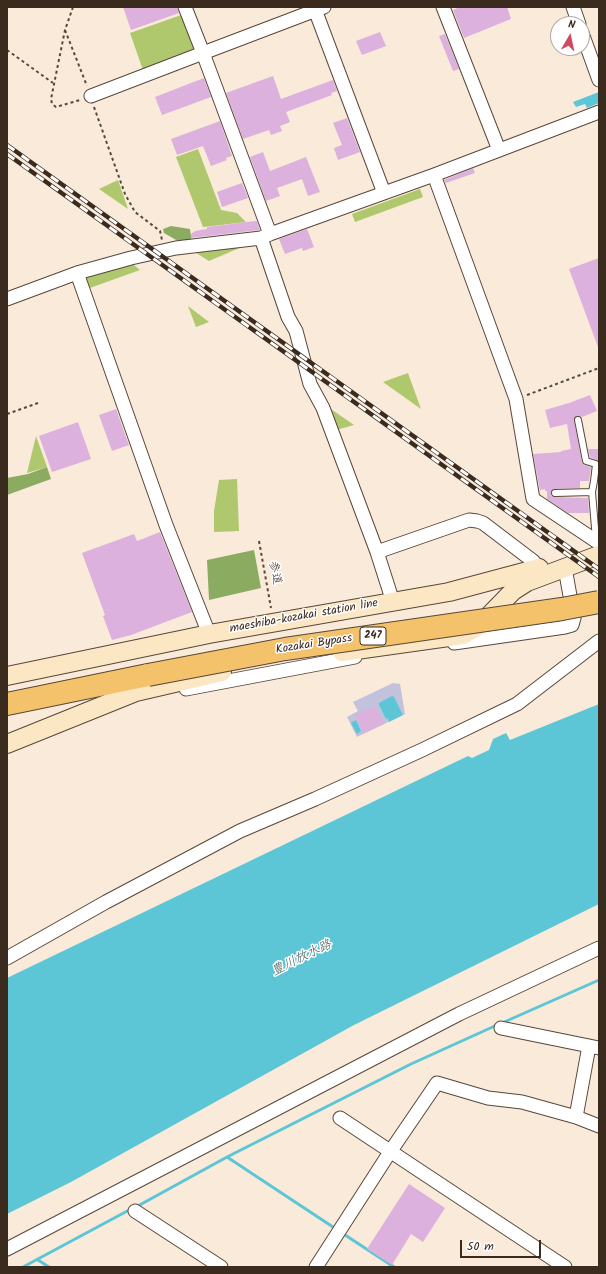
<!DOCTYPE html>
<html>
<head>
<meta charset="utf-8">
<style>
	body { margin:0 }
	#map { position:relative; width:606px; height:1274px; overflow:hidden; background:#f9ead9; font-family:Kalam,sans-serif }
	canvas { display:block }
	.frame { position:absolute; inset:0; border:8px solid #3b2a1e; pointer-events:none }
	.north { position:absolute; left:550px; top:16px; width:40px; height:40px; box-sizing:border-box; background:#fff; border:1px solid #b1aaa5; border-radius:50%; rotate:9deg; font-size:11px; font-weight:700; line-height:16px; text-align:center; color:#3b2a1e }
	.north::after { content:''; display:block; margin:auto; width:14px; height:18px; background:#d1495b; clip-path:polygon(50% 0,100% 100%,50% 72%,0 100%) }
	.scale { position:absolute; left:460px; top:1240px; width:81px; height:18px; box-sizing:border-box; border:2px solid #3b2a1e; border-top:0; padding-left:5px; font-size:12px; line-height:14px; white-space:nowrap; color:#3b2a1e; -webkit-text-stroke:3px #fff; paint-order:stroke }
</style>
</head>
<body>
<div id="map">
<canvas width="606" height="1274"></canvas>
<div class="frame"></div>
<div class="north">N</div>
<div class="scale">50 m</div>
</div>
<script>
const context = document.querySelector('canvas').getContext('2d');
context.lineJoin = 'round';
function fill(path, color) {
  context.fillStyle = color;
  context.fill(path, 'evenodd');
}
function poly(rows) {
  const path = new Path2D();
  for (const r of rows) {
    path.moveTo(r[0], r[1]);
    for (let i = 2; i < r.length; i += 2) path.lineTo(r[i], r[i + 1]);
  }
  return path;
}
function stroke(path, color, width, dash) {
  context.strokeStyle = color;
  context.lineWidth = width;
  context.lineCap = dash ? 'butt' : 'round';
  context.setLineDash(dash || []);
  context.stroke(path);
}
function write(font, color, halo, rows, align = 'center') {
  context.font = font + ' Kalam,"Klee One",sans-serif';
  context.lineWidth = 3;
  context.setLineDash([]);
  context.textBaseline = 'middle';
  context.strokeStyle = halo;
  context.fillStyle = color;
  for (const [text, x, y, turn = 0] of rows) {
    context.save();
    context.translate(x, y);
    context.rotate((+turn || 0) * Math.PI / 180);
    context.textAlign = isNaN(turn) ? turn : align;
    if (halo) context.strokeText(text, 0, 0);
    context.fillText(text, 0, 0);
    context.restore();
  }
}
const industrial = poly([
	[393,683,400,684,405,714,357,737,347,717,358,711,353,702]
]);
const green = poly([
	[184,14,198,53,144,73,130,33],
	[198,149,221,210,237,213,246,222,203,227,176,157],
	[118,180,128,209,99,189],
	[420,189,423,197,355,222,352,214],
	[244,246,209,261,193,251],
	[129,261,140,270,87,289,83,277],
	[188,306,209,322,196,327],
	[408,373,421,409,383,382],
	[328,407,354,425,336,430],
	[36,436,47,467,27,473],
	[237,479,239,531,214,532,214,511,219,480]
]);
const forest = poly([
	[171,226,190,229,192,244,185,245,164,233,163,229],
	[47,467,51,479,7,495,7,478,28,474],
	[254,550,261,588,209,600,207,560]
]);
const water = poly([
	[599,92,599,103,587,108,585,104,576,107,573,102],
	[392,696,394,697,403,715,389,722,388,718,386,719,379,705,379,703],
	[599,704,599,904,354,1025,71,1182,7,1214,7,978,468,756,472,758,489,750,493,739,506,733,510,740],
	[356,720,361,731,357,734,351,723]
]);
const stream = poly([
	[502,1023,599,980],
	[227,1157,336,1229],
	[136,1207,227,1157,411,1064,497,1025],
	[342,1233,394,1267],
	[38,1260,49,1267],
	[23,1267,131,1209]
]);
const building = poly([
	[123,7,177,7,179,13,131,30],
	[460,7,507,7,511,19,464,38,453,10],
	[380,32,386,46,362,55,356,41],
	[445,34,459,69,453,71,439,36],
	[273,76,281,99,333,80,337,91,331,93,332,95,286,112,290,122,280,126,282,131,271,135,269,130,243,139,226,93],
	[204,78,211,97,162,115,155,97],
	[347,118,360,152,338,160,334,148,342,145,333,123],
	[220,121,232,156,226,158,227,160,211,166,203,146,177,155,171,139],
	[263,152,270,171,306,157,320,192,308,196,302,179,277,188,280,196,266,201,250,157],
	[473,168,475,173,446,183,444,180],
	[242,183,248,198,222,207,217,192],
	[255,221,257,221,260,230,259,230,191,238,191,234,195,231,207,229,207,227],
	[307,229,314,247,303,251,302,248,285,254,279,239],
	[599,258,599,347,598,347,569,269],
	[590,395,597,411,582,417,577,416,574,420,582,462,584,465,591,467,589,481,580,481,580,488,554,489,551,493,551,496,555,497,588,498,589,513,568,513,547,499,547,491,545,491,545,489,540,490,533,454,561,452,561,451,571,449,567,424,550,428,545,410,569,403],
	[116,409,129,445,112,451,99,415],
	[78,422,91,459,52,472,39,436],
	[588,449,599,449,599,461,590,457],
	[160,532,192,612,131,635,112,640,103,616,105,615,82,553,134,534,137,541],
	[375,706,384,724,364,733,355,715],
	[409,1184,445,1208,423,1242,411,1234,392,1265,367,1249]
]);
const path = poly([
	[73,7,65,30,51,99,52,104,56,107,80,100],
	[65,30,87,86],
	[7,50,53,83],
	[94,107,125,194,135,212,160,231,162,240],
	[527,395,599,368],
	[7,414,38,403],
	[259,541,271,608]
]);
const lane = poly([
	[578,420,586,461,596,464,594,481,592,492,596,540],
	[555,493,592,492]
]);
const street = poly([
	[185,7,203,53,324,7],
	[314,7,384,193],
	[443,7,499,150],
	[573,7,579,24],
	[582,33,599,80],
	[91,96,203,53,270,234],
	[434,175,516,399,533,499,599,543],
	[261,238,288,317,296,331,310,384,323,408,377,552,393,602],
	[77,273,166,525,209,634],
	[7,299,77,273,131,258,176,248,261,238,270,234,434,175,599,112],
	[377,552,469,520,477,521,483,523,533,561,539,568],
	[454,643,565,627,572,625,574,618,565,568],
	[185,685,186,689,355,657],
	[7,958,106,902,240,831,315,799,422,750,517,704,599,641],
	[501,1028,599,1048],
	[576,1117,589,1046],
	[340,1118,565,1267],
	[135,1211,221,1267],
	[7,1249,459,1014,599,948],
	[316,1267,390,1152,437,1083,488,1098,522,1102,576,1117,599,1126]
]);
const secondary = poly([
	[342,652,463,635,479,626,513,591,527,582,599,555],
	[7,676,209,634,449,592,539,568],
	[7,744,136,692,222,672]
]);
const highway = poly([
	[7,704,148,675]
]);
const rail = poly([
	[7,145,599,569],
	[7,154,599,577]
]);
const highwayBridge = poly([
	[148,675,285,649,562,609,599,602]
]);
const shields = [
	[373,636,26]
];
const shieldNames = [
	["247",373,636]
];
const streetNames = [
	["参道",274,573,79],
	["maeshiba-kozakai station line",304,617,-10],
	["Kozakai Bypass",314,645,-9]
];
const waterNames = [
	["豊川放水路",302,959,-26]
];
fill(industrial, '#c2c2dc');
fill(green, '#afc86d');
fill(forest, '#8bac60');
fill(water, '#5cc6d7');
stroke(stream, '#5cc6d7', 3);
fill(building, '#dcb1de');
stroke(lane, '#58473a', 8);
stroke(street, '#58473a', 15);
stroke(secondary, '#58473a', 20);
stroke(highway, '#58473a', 24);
stroke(path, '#58473a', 2, [3, 3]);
stroke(lane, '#fff', 6);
stroke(street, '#fff', 13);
stroke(secondary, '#fbe7c3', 18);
stroke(highway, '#f4c26a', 22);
stroke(rail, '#3b2a1e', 4.5);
stroke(rail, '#fff', 3, [9]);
stroke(highwayBridge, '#58473a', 24, []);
stroke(highwayBridge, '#f4c26a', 22);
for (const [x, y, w] of shields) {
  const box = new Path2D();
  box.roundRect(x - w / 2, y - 9, w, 18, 3);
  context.fillStyle = '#fff';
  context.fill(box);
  stroke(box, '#3b2a1e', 1);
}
write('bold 11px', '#3b2a1e', null, shieldNames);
write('12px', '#3b2a1e', '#fff', streetNames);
write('italic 13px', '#47615f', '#fff', waterNames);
</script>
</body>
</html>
